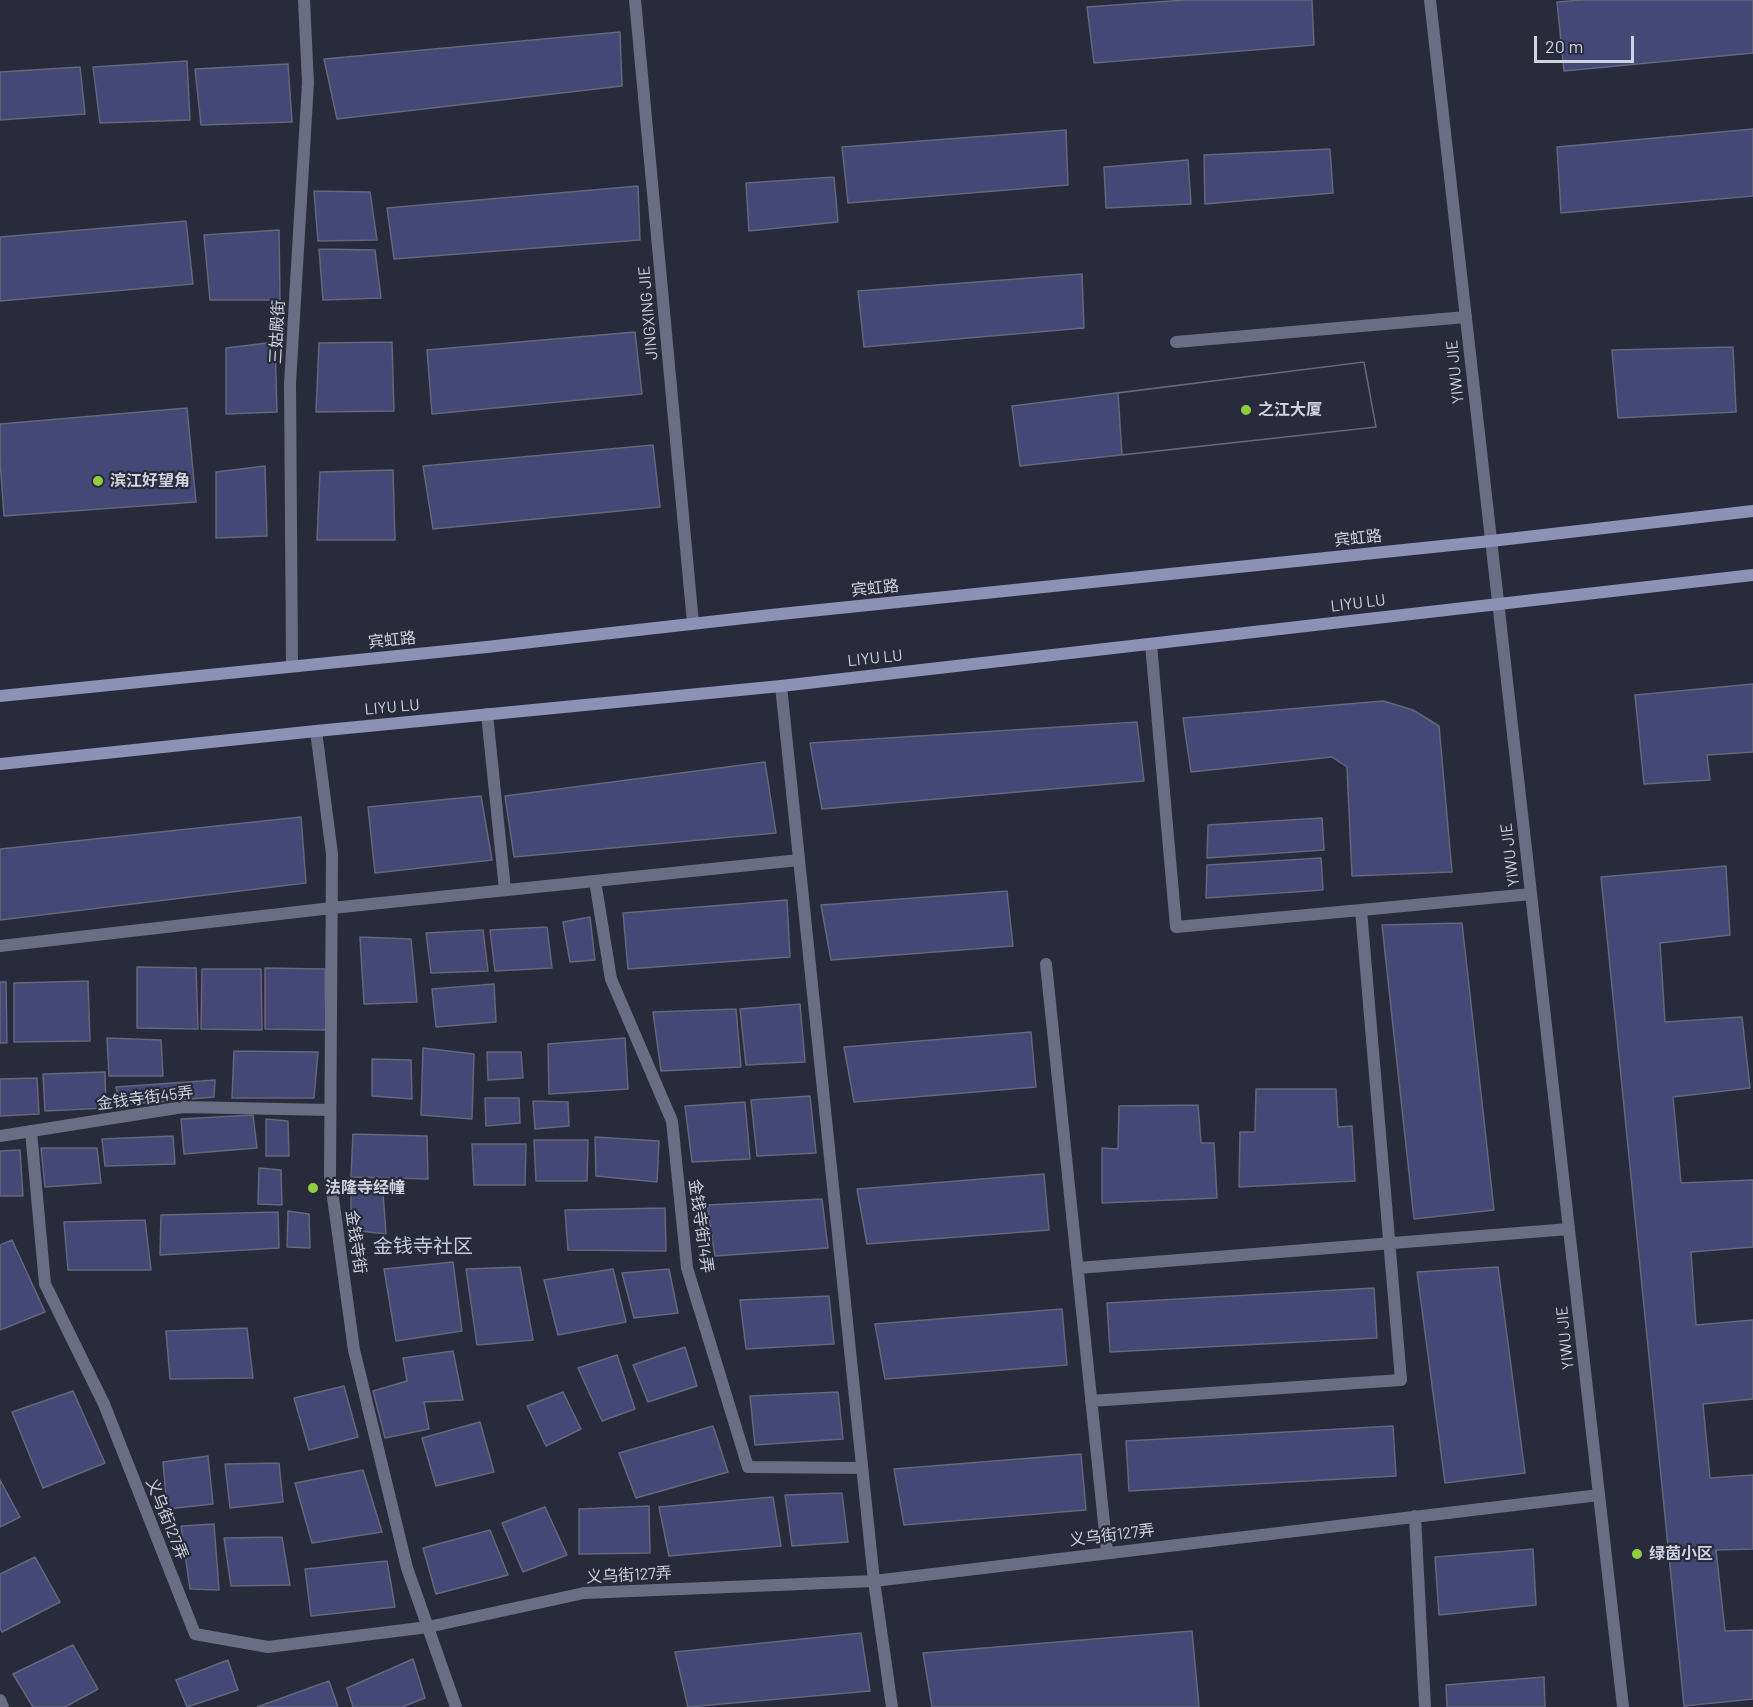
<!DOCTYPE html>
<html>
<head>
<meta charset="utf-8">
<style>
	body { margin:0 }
	#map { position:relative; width:1753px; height:1707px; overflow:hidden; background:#292b3c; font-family:Barlow,sans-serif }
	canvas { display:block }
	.scale { position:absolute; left:1534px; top:36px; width:100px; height:27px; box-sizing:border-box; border:3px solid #d0d2dd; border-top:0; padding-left:8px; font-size:18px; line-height:21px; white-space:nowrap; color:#d0d2dd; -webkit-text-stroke:4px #292b3c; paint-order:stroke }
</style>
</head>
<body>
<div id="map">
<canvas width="1753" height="1707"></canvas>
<div class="scale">20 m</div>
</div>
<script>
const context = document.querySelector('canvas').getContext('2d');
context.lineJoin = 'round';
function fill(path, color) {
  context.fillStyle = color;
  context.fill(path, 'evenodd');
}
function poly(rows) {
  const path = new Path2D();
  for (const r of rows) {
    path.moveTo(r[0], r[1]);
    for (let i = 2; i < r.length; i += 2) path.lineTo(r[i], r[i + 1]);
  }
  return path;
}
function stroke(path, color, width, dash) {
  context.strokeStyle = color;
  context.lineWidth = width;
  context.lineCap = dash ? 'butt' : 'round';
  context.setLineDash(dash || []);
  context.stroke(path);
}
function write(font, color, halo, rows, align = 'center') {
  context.font = font + ' Barlow,"Noto Sans SC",sans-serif';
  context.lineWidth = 4.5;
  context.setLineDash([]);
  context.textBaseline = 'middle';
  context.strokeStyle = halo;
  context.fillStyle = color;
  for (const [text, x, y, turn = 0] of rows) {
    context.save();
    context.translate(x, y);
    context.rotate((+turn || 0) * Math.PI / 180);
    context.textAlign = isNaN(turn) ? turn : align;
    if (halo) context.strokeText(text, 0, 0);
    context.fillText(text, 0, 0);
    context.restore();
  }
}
const building = poly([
	[1184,0,1312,0,1314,45,1094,63,1087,7,1184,0],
	[1581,0,1753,0,1753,53,1564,71,1557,2,1581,0],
	[620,32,622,86,337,119,324,59,620,32],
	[187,61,190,120,100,123,93,67,187,61],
	[288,64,292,122,201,125,195,69,288,64],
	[80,67,85,114,0,120,0,72,80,67],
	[1753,129,1753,196,1561,213,1557,147,1753,129],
	[1066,130,1068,185,848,203,842,147,1066,130],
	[1330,149,1333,193,1205,204,1204,155,1330,149],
	[1188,160,1191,204,1106,208,1104,167,1188,160],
	[834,177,838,222,749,231,746,183,834,177],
	[638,186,640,240,394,259,387,208,638,186],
	[314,191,370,192,377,240,318,241,314,191],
	[186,221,193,284,0,301,0,237,186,221],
	[279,230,280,300,210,300,204,235,279,230],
	[319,249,375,250,381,298,323,300,319,249],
	[1082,274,1084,328,864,347,858,291,1082,274],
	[635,332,642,394,432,414,427,350,635,332],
	[275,342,277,412,226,414,226,348,275,342],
	[392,342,394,411,316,412,319,343,392,342],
	[1733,347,1736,412,1618,418,1612,350,1733,347],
	[1364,362,1376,427,1020,466,1012,406,1364,362],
	[1364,362,1376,427,1122,455,1118,393,1364,362],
	[187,408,196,502,4,516,0,460,0,424,187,408],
	[653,445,660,507,433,529,423,466,653,445],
	[265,466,267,536,216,538,216,472,265,466],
	[393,470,395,540,317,540,320,472,393,470],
	[1753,684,1753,752,1707,755,1710,780,1644,784,1635,695,1753,684],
	[1383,701,1413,710,1439,726,1452,872,1352,876,1347,767,1332,757,1191,772,1183,718,1383,701],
	[1137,722,1144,781,822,809,810,743,1137,722],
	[765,762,776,833,514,857,505,796,765,762],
	[481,796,492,860,375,873,368,807,481,796],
	[301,817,306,883,0,920,0,849,301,817],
	[1322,818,1324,850,1207,858,1208,825,1322,818],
	[1321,858,1323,890,1206,898,1207,865,1321,858],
	[1726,866,1730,935,1660,943,1665,1022,1742,1017,1750,1088,1673,1097,1681,1183,1753,1180,1753,1247,1691,1252,1696,1325,1753,1320,1753,1399,1703,1404,1710,1478,1753,1475,1753,1549,1716,1550,1725,1631,1753,1630,1753,1699,1684,1706,1601,877,1726,866],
	[1007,891,1013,946,831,960,821,905,1007,891],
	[787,900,790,957,628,969,623,913,787,900],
	[590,917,595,960,570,962,563,922,590,917],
	[1462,923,1494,1210,1414,1219,1382,925,1462,923],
	[547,927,552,968,495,971,490,930,547,927],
	[483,930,488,971,431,973,426,933,483,930],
	[360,937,411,939,417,1002,364,1004,360,937],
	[137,967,196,968,198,1029,137,1028,137,967],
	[265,968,325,969,326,1030,265,1029,265,968],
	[202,969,261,969,262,1030,201,1029,202,969],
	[88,981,90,1041,14,1042,14,983,88,981],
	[0,982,6,982,7,1043,0,1043,0,982],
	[494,984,496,1022,436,1027,432,989,494,984],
	[800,1004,805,1062,746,1065,740,1009,800,1004],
	[736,1009,741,1067,661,1071,653,1012,736,1009],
	[1031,1032,1036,1087,854,1102,844,1047,1031,1032],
	[107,1038,161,1040,163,1076,109,1076,107,1038],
	[625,1038,628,1089,549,1094,548,1044,625,1038],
	[423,1048,474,1054,472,1119,421,1115,423,1048],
	[234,1051,318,1052,314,1098,232,1098,234,1051],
	[487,1052,521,1052,523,1078,488,1080,487,1052],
	[372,1059,411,1060,412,1099,372,1096,372,1059],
	[105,1072,106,1108,45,1111,43,1074,105,1072],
	[37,1078,39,1114,0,1116,0,1079,37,1078],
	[215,1080,214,1097,120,1105,116,1087,215,1080],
	[1256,1089,1336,1089,1338,1127,1352,1126,1355,1181,1239,1187,1240,1132,1255,1132,1256,1089],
	[810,1096,816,1153,757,1156,751,1100,810,1096],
	[485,1098,519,1098,520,1123,486,1126,485,1098],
	[533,1101,568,1102,569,1126,535,1129,533,1101],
	[745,1102,750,1159,692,1162,685,1106,745,1102],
	[1198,1105,1201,1143,1214,1143,1217,1198,1102,1203,1102,1148,1118,1149,1119,1106,1198,1105],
	[253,1115,257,1148,184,1154,181,1119,253,1115],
	[266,1119,288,1121,289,1156,266,1156,266,1119],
	[353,1134,427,1136,428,1179,351,1177,353,1134],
	[173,1136,175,1164,105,1166,102,1139,173,1136],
	[595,1137,659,1141,657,1182,596,1176,595,1137],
	[534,1140,588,1140,587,1181,536,1181,534,1140],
	[472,1144,526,1144,525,1185,474,1185,472,1144],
	[41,1148,97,1148,101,1183,45,1187,41,1148],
	[20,1150,23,1196,0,1196,0,1151,20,1150],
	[259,1168,281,1170,282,1205,258,1204,259,1168],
	[1044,1174,1049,1230,867,1244,857,1189,1044,1174],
	[351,1189,383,1192,386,1234,351,1230,351,1189],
	[822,1199,828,1248,715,1256,707,1205,822,1199],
	[665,1208,666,1251,568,1250,565,1210,665,1208],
	[288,1211,309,1214,310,1248,287,1247,288,1211],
	[278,1212,279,1248,160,1255,161,1215,278,1212],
	[145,1220,151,1270,68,1270,64,1222,145,1220],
	[12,1240,45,1312,0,1330,0,1245,12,1240],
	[453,1262,462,1331,396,1341,384,1269,453,1262],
	[520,1267,533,1340,477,1345,466,1269,520,1267],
	[1498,1267,1525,1473,1445,1483,1417,1272,1498,1267],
	[613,1269,626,1322,558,1335,544,1280,613,1269],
	[669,1269,678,1313,634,1318,622,1273,669,1269],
	[1374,1288,1377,1338,1110,1352,1107,1303,1374,1288],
	[829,1296,834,1344,746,1349,740,1300,829,1296],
	[1062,1309,1067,1365,885,1379,875,1324,1062,1309],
	[247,1328,253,1378,170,1379,166,1331,247,1328],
	[685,1347,697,1386,648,1402,633,1365,685,1347],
	[453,1351,463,1400,424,1402,429,1429,385,1438,373,1391,407,1381,403,1358,453,1351],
	[617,1355,635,1409,602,1421,578,1368,617,1355],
	[344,1386,358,1437,309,1450,294,1398,344,1386],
	[73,1391,105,1463,43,1488,12,1412,73,1391],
	[563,1392,581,1429,546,1446,527,1406,563,1392],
	[838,1392,843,1439,755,1445,750,1396,838,1392],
	[480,1422,494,1472,436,1486,422,1438,480,1422],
	[713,1426,728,1472,636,1498,619,1453,713,1426],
	[1393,1426,1396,1476,1129,1491,1126,1441,1393,1426],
	[1081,1454,1086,1510,904,1525,894,1469,1081,1454],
	[208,1456,213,1504,167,1509,163,1462,208,1456],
	[279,1463,283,1502,230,1508,225,1464,279,1463],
	[363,1470,382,1532,312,1543,295,1483,363,1470],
	[0,1480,20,1517,0,1527,0,1480],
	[842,1493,848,1542,792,1546,785,1495,842,1493],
	[773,1497,781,1546,669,1556,659,1507,773,1497],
	[649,1506,650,1553,579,1554,579,1509,649,1506],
	[545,1507,567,1555,523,1572,502,1523,545,1507],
	[214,1524,219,1590,190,1589,181,1526,214,1524],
	[490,1530,508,1575,436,1594,423,1548,490,1530],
	[282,1537,290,1585,231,1586,224,1538,282,1537],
	[1533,1549,1536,1605,1439,1615,1435,1557,1533,1549],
	[35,1557,60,1602,2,1632,0,1628,0,1574,35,1557],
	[387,1561,395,1607,311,1616,305,1569,387,1561],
	[1192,1631,1199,1707,932,1707,923,1653,1192,1631],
	[861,1633,870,1691,688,1707,675,1652,861,1633],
	[73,1645,98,1689,65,1707,33,1707,13,1674,73,1645],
	[413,1659,425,1698,402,1707,353,1707,347,1688,413,1659],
	[228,1660,238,1690,187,1707,176,1680,228,1660],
	[1544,1677,1545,1707,1447,1707,1446,1685,1544,1677],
	[329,1681,338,1707,257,1707,329,1681]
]);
const service = poly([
	[1176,342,1466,317],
	[487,714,505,890],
	[595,881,611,979,672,1121,687,1268,748,1467,862,1468],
	[0,1136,183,1107,330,1110]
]);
const minor = poly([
	[635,0,693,623],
	[1151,644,1176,927,1361,910],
	[292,666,290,383,308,83,304,0],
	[781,686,874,1581,892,1707],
	[316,731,332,854,330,1176,354,1350,407,1568,456,1707],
	[0,946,332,908,799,860],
	[1046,964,1107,1552],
	[31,1131,45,1284,104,1404,195,1634,268,1647,428,1627,584,1593,874,1581,1599,1495],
	[1078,1268,1569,1229],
	[1091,1401,1401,1380,1361,910,1531,894],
	[1415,1516,1425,1707],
	[0,1700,3,1707]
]);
const tertiary = poly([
	[1430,0,1623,1707]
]);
const secondary = poly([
	[0,696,487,647,771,615,1491,541,1753,511],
	[0,764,316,731,781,686,1753,575]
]);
const markers = [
	[1246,410,6,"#91cd40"],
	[98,481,6,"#91cd40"],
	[313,1188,6,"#91cd40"],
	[1637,1554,6,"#91cd40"]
];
const streetNames = [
	["JINGXING JIE",648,313,-95],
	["三姑殿街",277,332,-87],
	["YIWU JIE",1455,372,-96],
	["宾虹路",1358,538,-6],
	["宾虹路",875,588,-6],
	["LIYU LU",1358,603,-7],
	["宾虹路",392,640,-6],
	["LIYU LU",875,658,-6],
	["LIYU LU",392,707,-5],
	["YIWU JIE",1510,855,-97],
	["金钱寺街45弄",145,1098,-7],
	["金钱寺街14弄",701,1226,82],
	["金钱寺街",356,1242,82],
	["YIWU JIE",1565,1338,-96],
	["义乌街127弄",167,1519,68],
	["义乌街127弄",1112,1535,-7],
	["义乌街127弄",629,1575,-3]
];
const poiNames = [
	["之江大厦",1258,410],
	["滨江好望角",110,481],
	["法隆寺经幢",325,1188],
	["绿茵小区",1649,1554]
];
const quarterNames = [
	["金钱寺社区",423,1246]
];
fill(building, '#454877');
stroke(building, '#64667a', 1.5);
stroke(service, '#6a6d83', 12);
stroke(minor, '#6a6d83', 12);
stroke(tertiary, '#6a6d83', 12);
stroke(secondary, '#8d91b5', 12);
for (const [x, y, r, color] of markers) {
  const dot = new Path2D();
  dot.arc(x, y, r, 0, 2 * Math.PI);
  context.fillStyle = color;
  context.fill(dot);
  stroke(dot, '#292b3c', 2);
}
write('16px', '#d0d2dd', '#292b3c', streetNames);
write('bold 16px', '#d0d2dd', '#292b3c', poiNames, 'left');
write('20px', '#c5c8df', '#292b3c', quarterNames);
</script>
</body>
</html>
